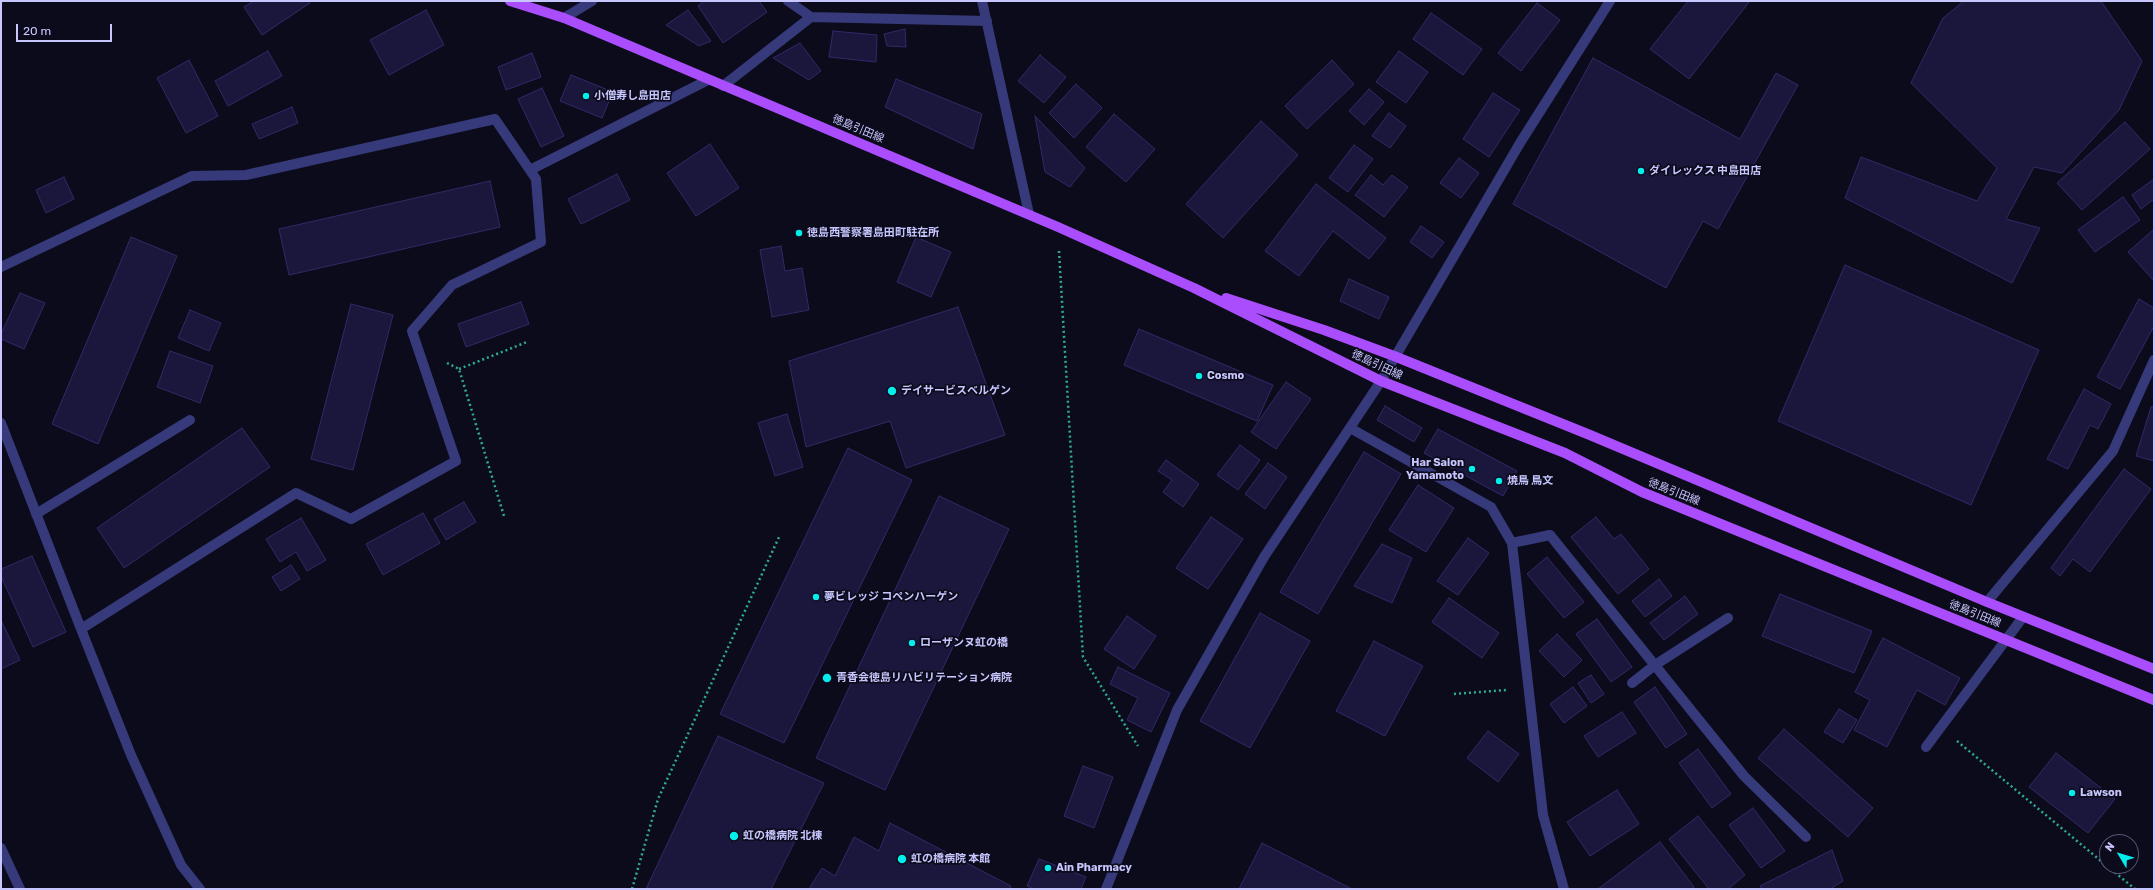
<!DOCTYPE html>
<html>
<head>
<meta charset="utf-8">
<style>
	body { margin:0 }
	#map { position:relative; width:2155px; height:890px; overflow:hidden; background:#0c0b1b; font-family:Rubik,sans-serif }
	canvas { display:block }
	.frame { position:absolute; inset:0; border:2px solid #c7c6fe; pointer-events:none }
	.north { position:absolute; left:2099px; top:834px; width:40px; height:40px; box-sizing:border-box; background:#0c0b1b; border:1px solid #575676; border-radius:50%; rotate:308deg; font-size:11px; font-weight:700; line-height:16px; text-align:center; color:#c7c6fe }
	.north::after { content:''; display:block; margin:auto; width:14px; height:18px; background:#03eded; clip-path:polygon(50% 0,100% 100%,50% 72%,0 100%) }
	.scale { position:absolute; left:16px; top:24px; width:96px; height:18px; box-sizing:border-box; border:2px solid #c7c6fe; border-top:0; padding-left:5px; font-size:12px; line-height:14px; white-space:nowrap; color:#c7c6fe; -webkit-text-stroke:3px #0c0b1b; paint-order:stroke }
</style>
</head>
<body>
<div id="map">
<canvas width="2155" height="890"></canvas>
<div class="frame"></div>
<div class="north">N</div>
<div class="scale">20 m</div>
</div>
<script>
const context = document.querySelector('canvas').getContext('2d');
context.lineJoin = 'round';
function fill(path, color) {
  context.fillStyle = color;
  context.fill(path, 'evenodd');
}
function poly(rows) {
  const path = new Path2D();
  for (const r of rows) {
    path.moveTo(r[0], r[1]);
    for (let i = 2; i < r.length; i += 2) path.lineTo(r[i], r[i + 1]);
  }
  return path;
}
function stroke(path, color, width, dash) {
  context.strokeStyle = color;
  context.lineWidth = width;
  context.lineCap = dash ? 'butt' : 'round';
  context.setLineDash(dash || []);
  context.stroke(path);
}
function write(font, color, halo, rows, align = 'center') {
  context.font = font + ' Rubik,"Noto Sans JP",sans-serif';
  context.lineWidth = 3.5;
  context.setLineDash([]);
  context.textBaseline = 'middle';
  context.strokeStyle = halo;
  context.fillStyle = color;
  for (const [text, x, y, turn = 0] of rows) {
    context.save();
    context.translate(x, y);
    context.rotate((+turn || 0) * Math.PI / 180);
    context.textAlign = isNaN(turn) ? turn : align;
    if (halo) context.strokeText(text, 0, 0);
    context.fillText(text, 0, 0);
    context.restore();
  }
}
const building = poly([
	[254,1,309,1,310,3,262,35,244,7,254,1],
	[704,1,759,1,767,12,723,43,698,6,704,1],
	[1688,1,1750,1,1689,79,1650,49,1688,1],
	[1964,1,2101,1,2142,61,2119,110,2062,173,2034,167,2006,219,2040,228,2012,283,1845,198,1861,157,1977,201,1997,168,1911,83,1943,18,1964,1],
	[1537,3,1560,20,1521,71,1498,53,1537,3],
	[426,10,444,45,389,75,370,40,426,10],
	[688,10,711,41,699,46,666,25,688,10],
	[1431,13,1482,49,1463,75,1413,39,1431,13],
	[905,29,906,47,887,46,884,34,905,29],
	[833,31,877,35,876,62,829,57,833,31],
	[800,43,821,71,809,80,773,58,800,43],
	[268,51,282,76,228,106,215,81,268,51],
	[1399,51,1428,72,1406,103,1376,82,1399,51],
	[532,53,541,77,506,90,498,67,532,53],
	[1040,55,1066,77,1044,103,1018,81,1040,55],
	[1593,58,1740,139,1776,73,1798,85,1718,229,1703,221,1666,288,1513,204,1593,58],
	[189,60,218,116,186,133,157,78,189,60],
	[1332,60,1354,84,1307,129,1285,106,1332,60],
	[571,75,613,92,602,118,560,101,571,75],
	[896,79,982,114,973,149,885,107,896,79],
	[1076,84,1102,108,1074,138,1049,113,1076,84],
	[542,88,564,136,541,147,518,99,542,88],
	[1369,89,1384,102,1364,125,1349,111,1369,89],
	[1493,93,1520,110,1489,157,1463,139,1493,93],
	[292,107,298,123,259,139,252,124,292,107],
	[1389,113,1406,126,1390,148,1372,136,1389,113],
	[1114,114,1155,149,1126,182,1086,147,1114,114],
	[1035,116,1085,168,1070,187,1045,172,1035,116],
	[1261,121,1298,155,1223,238,1186,204,1261,121],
	[2125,122,2150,149,2082,210,2057,183,2125,122],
	[710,144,739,188,696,216,667,173,710,144],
	[1354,145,1373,159,1348,192,1329,178,1354,145],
	[1459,158,1479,173,1461,198,1440,183,1459,158],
	[617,174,630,200,581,224,568,199,617,174],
	[1371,175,1383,185,1392,175,1408,187,1384,217,1355,195,1371,175],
	[64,177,74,199,46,213,36,190,64,177],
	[2154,179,2154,199,2141,209,2132,195,2154,179],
	[490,181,500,227,289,275,279,229,490,181],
	[1316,184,1386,238,1369,259,1333,231,1299,276,1265,251,1316,184],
	[2123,197,2140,220,2095,252,2078,230,2123,197],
	[1421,226,1444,242,1432,258,1410,242,1421,226],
	[2154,229,2154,281,2128,252,2154,229],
	[131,237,177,256,98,444,52,424,131,237],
	[916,237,951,252,931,297,897,282,916,237],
	[781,246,785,271,802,268,809,310,772,317,760,250,781,246],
	[1845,265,2039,350,1971,505,1778,421,1845,265],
	[1349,279,1389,297,1379,319,1340,301,1349,279],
	[20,293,45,303,24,349,1,339,1,334,20,293],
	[2139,299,2154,308,2154,326,2120,389,2097,377,2139,299],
	[521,302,529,324,466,347,458,324,521,302],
	[351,304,393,315,353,470,311,459,351,304],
	[958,307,1005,435,906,468,890,421,806,447,789,361,958,307],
	[190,310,221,323,209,351,178,338,190,310],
	[1139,329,1273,385,1257,421,1124,365,1139,329],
	[170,351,213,366,200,403,157,387,170,351],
	[1286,382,1311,399,1276,449,1251,432,1286,382],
	[2084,389,2111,404,2098,429,2090,425,2068,469,2047,459,2084,389],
	[1385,406,1422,428,1414,442,1377,420,1385,406],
	[2151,407,2154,407,2154,461,2136,456,2151,407],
	[787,414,803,467,775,476,758,423,787,414],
	[242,428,270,467,124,568,97,528,242,428],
	[1438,429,1517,471,1503,496,1424,453,1438,429],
	[1240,445,1260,460,1238,490,1217,475,1240,445],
	[848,448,912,480,784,743,720,714,848,448],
	[1364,452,1401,474,1318,614,1280,592,1364,452],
	[1166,460,1199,484,1183,507,1163,492,1172,480,1158,471,1166,460],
	[1268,463,1287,477,1265,509,1245,494,1268,463],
	[2124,469,2151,489,2090,572,2073,559,2060,576,2051,568,2124,469],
	[1418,485,1454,508,1426,552,1389,530,1418,485],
	[939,496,1009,529,885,790,816,758,939,496],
	[464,502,476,522,446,540,434,519,464,502],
	[423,513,440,543,383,575,366,544,423,513],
	[1211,517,1243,539,1208,589,1176,568,1211,517],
	[1596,517,1614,539,1621,534,1649,569,1618,594,1571,537,1596,517],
	[301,518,326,560,307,571,296,552,280,562,266,539,301,518],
	[1468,538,1489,553,1458,595,1437,581,1468,538],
	[1382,544,1412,558,1392,603,1354,586,1382,544],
	[32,556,66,632,33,647,1,576,1,569,32,556],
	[1547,557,1584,602,1564,618,1527,574,1547,557],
	[291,565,300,579,281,591,272,577,291,565],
	[1659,579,1672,596,1645,617,1632,601,1659,579],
	[1780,594,1872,631,1854,673,1762,636,1780,594],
	[1685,596,1698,614,1664,640,1650,623,1685,596],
	[1449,598,1499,633,1482,658,1432,622,1449,598],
	[1260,613,1310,641,1250,748,1200,721,1260,613],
	[1127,616,1156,636,1134,669,1104,649,1127,616],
	[1597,619,1632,667,1611,682,1576,634,1597,619],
	[1,620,20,660,1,669,1,620],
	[1557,634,1582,660,1564,677,1539,651,1557,634],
	[1883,638,1960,678,1945,705,1917,690,1887,747,1854,730,1870,700,1855,692,1883,638],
	[1374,641,1423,666,1385,736,1336,711,1374,641],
	[1118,667,1170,693,1151,732,1127,720,1138,698,1110,684,1118,667],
	[1591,675,1604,694,1591,703,1578,683,1591,675],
	[1573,687,1587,706,1564,723,1550,704,1573,687],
	[1655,687,1687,734,1666,748,1634,702,1655,687],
	[1839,709,1857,720,1843,743,1824,732,1839,709],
	[1622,712,1636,733,1598,757,1584,736,1622,712],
	[1784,729,1873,808,1848,837,1758,758,1784,729],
	[1488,731,1519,754,1498,782,1467,758,1488,731],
	[718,736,824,783,771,889,646,889,718,736],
	[1698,749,1731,794,1712,808,1679,763,1698,749],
	[2056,753,2115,799,2088,833,2029,787,2056,753],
	[1083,766,1113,777,1094,828,1064,816,1083,766],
	[1617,790,1639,824,1590,856,1567,822,1617,790],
	[1753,808,1785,851,1761,868,1729,825,1753,808],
	[1698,816,1745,875,1728,889,1709,889,1669,839,1698,816],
	[890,823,1011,886,1010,889,809,889,822,868,835,876,854,837,879,851,890,823],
	[1660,842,1694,887,1691,889,1598,889,1660,842],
	[1262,843,1352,889,1239,889,1262,843],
	[1832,850,1843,881,1830,889,1762,889,1760,886,1832,850],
	[1039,859,1086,877,1081,889,1035,889,1027,886,1039,859]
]);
const path = poly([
	[1059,251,1083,657,1138,746],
	[447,363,459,369,504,516],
	[459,369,527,342],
	[1454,694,1506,690],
	[1957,741,2107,866],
	[2107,866,2135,889],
	[632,889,658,799,780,535]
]);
const minor = poly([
	[788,1,811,17,987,21],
	[982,1,1029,214],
	[564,18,592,1],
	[723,86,811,17],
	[530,170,708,80],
	[1,267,192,176,246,175,495,119,536,179,541,242,452,285,412,331,456,461,351,519,296,493,81,629,1,423],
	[1350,428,1491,507,1512,543,1543,815,1564,889],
	[36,514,190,420],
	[1512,543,1550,535,1744,776,1806,837],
	[1987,602,2113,451,2154,360],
	[81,629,131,755,181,865,200,889],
	[1632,683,1655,665,1728,618],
	[1926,747,2023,617],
	[1,848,20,889],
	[1106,889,1177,710,1264,557,1381,381,1520,143,1610,1]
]);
const major = poly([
	[510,1,564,18,1058,227,1194,288,1381,381,1565,453,1642,492,2154,700],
	[1226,298,1324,330,1394,356,1590,435,1987,602,2154,669]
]);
const markers = [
	[586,96,4,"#03eded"],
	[1641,171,4,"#03eded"],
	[799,233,4,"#03eded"],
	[1199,376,4,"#03eded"],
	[892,391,5,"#03eded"],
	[1472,469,4,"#03eded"],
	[1499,481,4,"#03eded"],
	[816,597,4,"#03eded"],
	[912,643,4,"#03eded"],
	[827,678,5,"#03eded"],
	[2072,793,4,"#03eded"],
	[734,836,5,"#03eded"],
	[902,859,5,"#03eded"],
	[1048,868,4,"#03eded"]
];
const poiNames = [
	["小僧寿し島田店",594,96],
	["ダイレックス 中島田店",1649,171],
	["徳島西警察署島田町駐在所",807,233],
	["Cosmo",1207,376],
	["デイサービスベルゲン",901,391],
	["Har Salon",1464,463,"right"],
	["Yamamoto",1464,476,"right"],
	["焼鳥 鳥文",1507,481],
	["夢ビレッジ コペンハーゲン",824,597],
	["ローザンヌ虹の橋",920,643],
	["青香会徳島リハビリテーション病院",836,678],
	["Lawson",2080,793],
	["虹の橋病院 北棟",743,836],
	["虹の橋病院 本館",911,859],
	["Ain Pharmacy",1056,868]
];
const streetNames = [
	["徳島引田線",858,129,23],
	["徳島引田線",1377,365,25],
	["徳島引田線",1674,492,22],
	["徳島引田線",1975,614,22]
];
fill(building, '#1b173c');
stroke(building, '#302a67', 1);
stroke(path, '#2dab97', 2.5, [2, 3]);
stroke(minor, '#363a7a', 10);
stroke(major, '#aa4efd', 10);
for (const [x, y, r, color] of markers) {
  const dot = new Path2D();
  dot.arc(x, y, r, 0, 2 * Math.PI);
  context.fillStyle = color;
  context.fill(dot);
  stroke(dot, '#0c0b1b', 1.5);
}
write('bold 11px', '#c7c6fe', '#0c0b1b', poiNames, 'left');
write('11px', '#c7c6fe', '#0c0b1b', streetNames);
</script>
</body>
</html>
